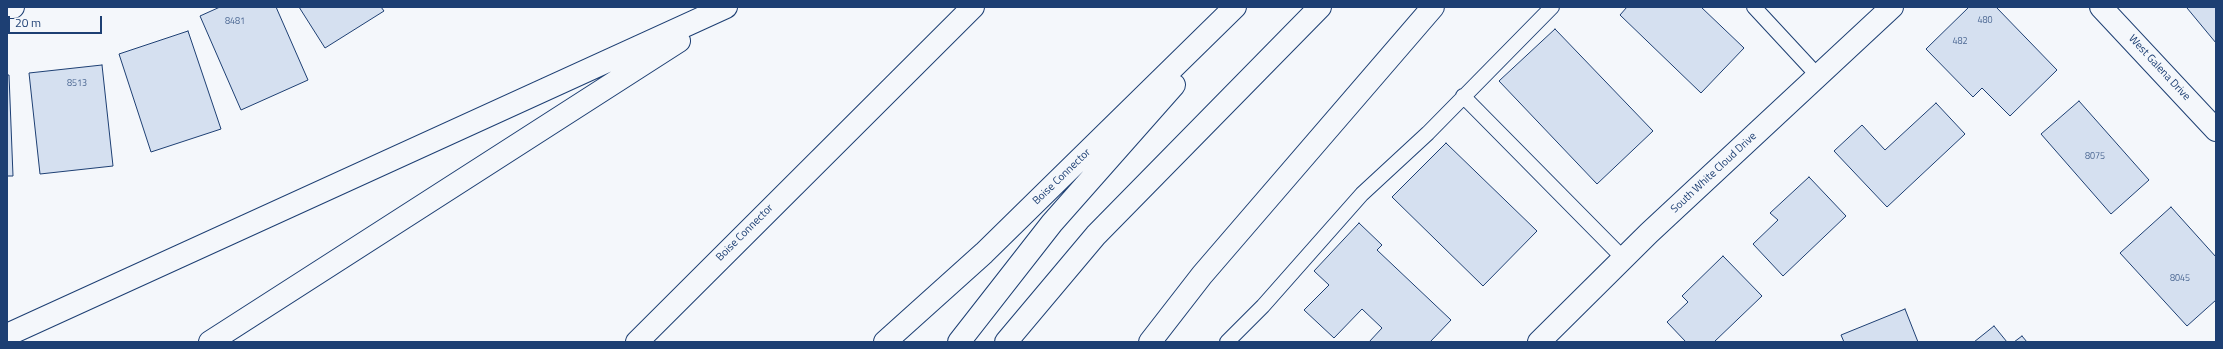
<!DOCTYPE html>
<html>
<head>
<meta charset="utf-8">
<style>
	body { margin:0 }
	#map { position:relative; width:2223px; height:349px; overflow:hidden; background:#f4f7fb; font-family:"Titillium Web",sans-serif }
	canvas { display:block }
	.frame { position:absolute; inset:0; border:8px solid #1d3f73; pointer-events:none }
	.scale { position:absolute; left:8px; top:16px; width:94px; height:18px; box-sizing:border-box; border:2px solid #1d3f73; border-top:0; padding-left:5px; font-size:12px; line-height:14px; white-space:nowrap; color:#1d3f73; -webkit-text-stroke:3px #f4f7fb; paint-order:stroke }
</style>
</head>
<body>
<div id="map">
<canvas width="2223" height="349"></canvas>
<div class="frame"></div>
<div class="scale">20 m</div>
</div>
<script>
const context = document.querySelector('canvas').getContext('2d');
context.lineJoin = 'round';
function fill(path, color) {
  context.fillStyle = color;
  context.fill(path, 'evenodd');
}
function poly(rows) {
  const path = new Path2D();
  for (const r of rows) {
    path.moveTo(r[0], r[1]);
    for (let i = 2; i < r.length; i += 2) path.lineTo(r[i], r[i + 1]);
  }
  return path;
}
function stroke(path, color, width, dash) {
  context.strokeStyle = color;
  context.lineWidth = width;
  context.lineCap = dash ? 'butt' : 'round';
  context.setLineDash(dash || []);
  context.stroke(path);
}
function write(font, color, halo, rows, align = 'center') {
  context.font = font + ' "Titillium Web",sans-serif';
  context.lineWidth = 3;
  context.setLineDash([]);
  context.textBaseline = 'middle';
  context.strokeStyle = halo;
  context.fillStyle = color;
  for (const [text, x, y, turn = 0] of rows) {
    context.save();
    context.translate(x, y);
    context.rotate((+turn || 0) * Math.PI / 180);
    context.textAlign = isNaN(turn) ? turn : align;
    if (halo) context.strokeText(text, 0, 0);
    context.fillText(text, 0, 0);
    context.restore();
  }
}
const building = poly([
	[220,7,276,7,308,80,241,110,200,16,220,7],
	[299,7,381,7,384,11,325,48,299,7],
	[1627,7,1701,7,1744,48,1701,93,1620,15,1627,7],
	[1969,7,1996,7,2057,70,2010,116,1982,88,1973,97,1926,49,1969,7],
	[2188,7,2216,7,2216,43,2187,8,2188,7],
	[1555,29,1653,131,1597,184,1499,81,1555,29],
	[188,31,221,129,151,152,119,54,188,31],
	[102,65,113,166,40,174,29,73,102,65],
	[7,75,9,75,13,176,7,176,7,75],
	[2079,101,2149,180,2111,214,2041,134,2079,101],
	[1936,103,1965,134,1887,207,1834,151,1862,125,1885,150,1936,103],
	[1446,143,1537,231,1483,286,1392,197,1446,143],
	[1809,177,1846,216,1783,276,1753,244,1778,220,1770,213,1809,177],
	[2171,207,2216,257,2216,300,2187,326,2120,253,2171,207],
	[1359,223,1382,245,1377,250,1451,320,1430,342,1369,342,1382,328,1362,309,1334,338,1304,310,1329,285,1314,271,1359,223],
	[1723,256,1762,296,1714,342,1686,342,1667,322,1688,302,1682,296,1723,256],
	[1905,309,1918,342,1844,342,1841,335,1905,309],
	[1994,326,2007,342,1974,342,1994,326],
	[2022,336,2027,342,2014,342,2022,336]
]);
const lane = poly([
	[1754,7,1818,76],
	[1463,96,1624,259],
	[1227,342,1263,306,1362,194,1428,133,1552,7]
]);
const street = poly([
	[7,7,13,7],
	[2101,7,2216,130],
	[1539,342,1649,233,1892,7]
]);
const highway = poly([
	[7,335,726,7],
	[210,342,679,41],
	[637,342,973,7],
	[885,342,984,253,1235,7],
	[959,342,1052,223,1174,85],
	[1006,342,1096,235,1320,7],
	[1150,342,1202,275,1433,7]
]);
const numberNames = [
	["480",1985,21],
	["8481",235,22],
	["482",1960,42],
	["8513",77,84],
	["8075",2095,157],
	["8045",2180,279]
];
const streetNames = [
	["West Galena Drive",2159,68,47],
	["South White Cloud Drive",1714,173,-43],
	["Boise Connector",1062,177,-44],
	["Boise Connector",745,233,-45]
];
fill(building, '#d5e0f0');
stroke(building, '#1d3f73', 1);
stroke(lane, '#1d3f73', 16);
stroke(street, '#1d3f73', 24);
stroke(highway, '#1d3f73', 24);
stroke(lane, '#f4f7fb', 14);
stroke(street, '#f4f7fb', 22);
stroke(highway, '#f4f7fb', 22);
write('9px', '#4b6792', null, numberNames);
write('11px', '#1d3f73', '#f4f7fb', streetNames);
</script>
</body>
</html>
